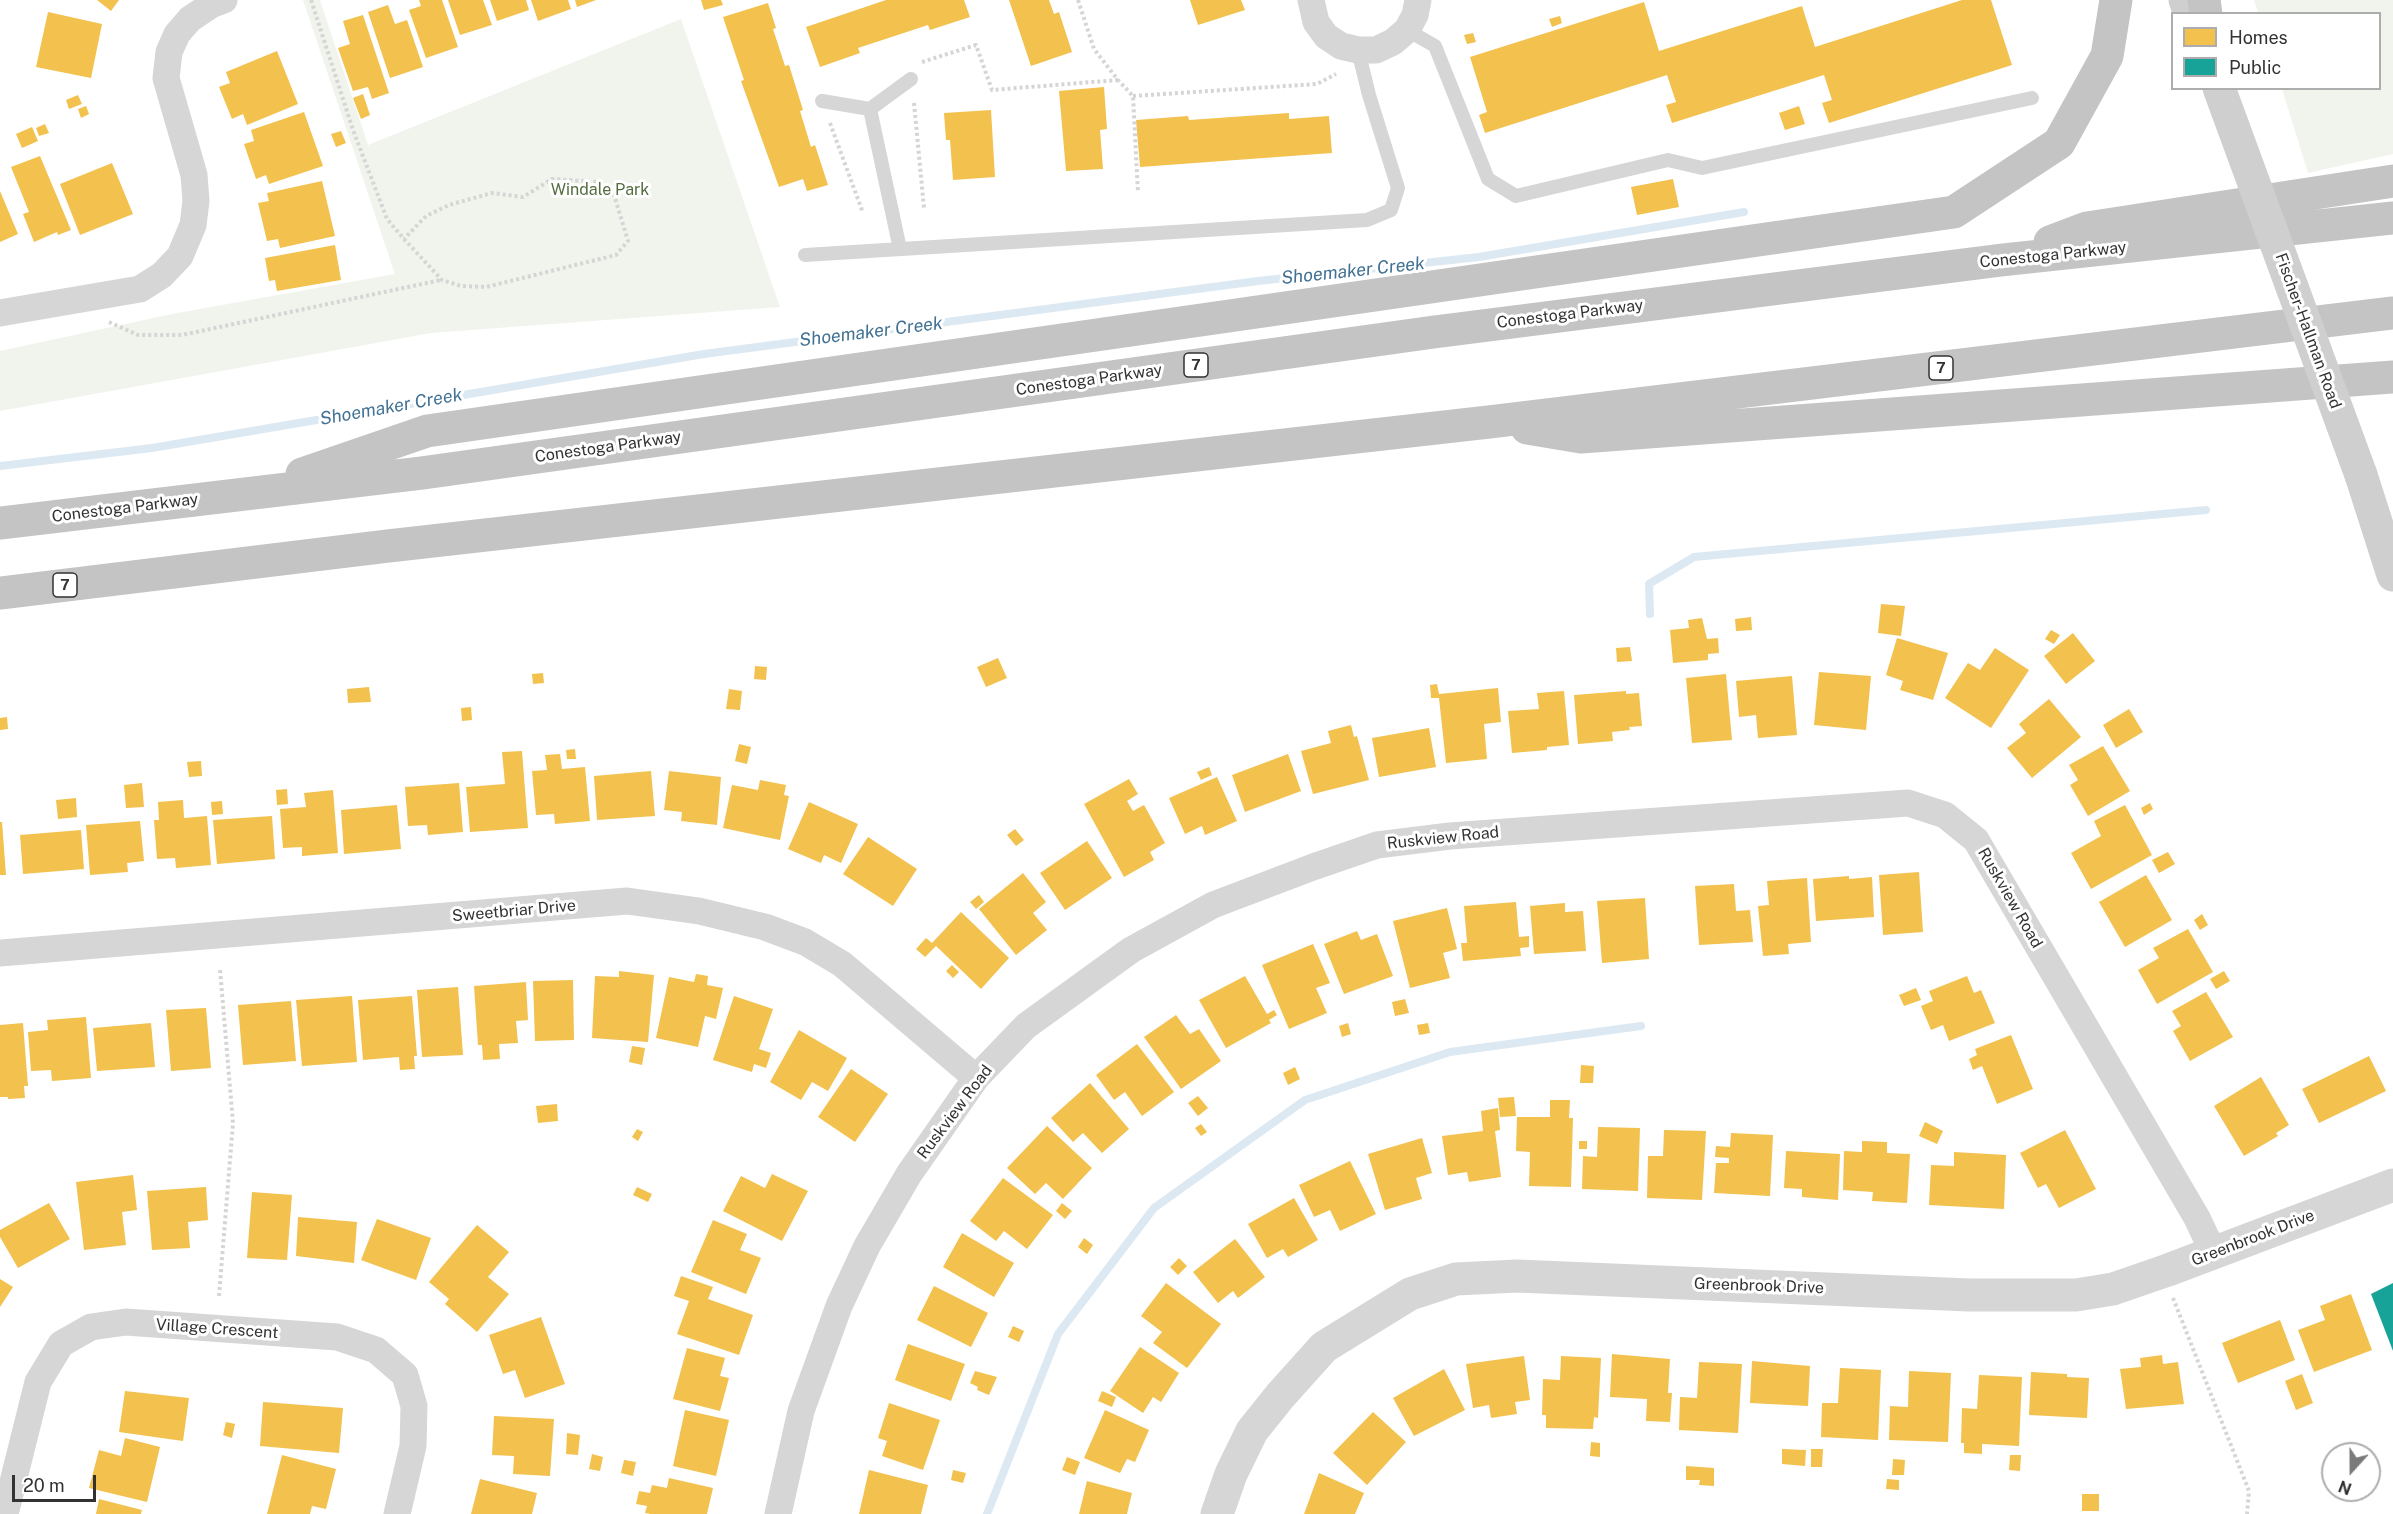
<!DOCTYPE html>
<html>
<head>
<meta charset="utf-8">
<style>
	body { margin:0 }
	#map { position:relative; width:2393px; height:1514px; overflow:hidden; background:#fff; font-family:"Public Sans",sans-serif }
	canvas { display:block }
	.legend { position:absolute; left:2171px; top:12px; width:210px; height:78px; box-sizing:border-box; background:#fff; border:2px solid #adadad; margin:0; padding:8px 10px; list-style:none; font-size:18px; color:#323232 }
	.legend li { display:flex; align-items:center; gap:12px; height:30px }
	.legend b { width:30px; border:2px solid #adadad }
	.north { position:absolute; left:2321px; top:1442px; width:60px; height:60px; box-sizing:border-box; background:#fff; border:2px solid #adadad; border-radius:50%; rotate:201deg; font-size:16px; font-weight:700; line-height:24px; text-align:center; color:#323232 }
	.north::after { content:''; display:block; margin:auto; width:21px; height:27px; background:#7a7a7a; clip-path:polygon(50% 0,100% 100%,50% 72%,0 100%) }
	.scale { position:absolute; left:12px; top:1475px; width:84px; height:27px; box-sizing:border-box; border:3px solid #323232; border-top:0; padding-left:8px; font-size:18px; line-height:21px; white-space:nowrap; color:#323232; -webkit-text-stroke:4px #fff; paint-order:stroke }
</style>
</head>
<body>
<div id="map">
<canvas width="2393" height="1514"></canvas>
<ul class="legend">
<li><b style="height:16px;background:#f2c14e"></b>Homes</li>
<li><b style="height:16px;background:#17a398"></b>Public</li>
</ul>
<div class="north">N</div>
<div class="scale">20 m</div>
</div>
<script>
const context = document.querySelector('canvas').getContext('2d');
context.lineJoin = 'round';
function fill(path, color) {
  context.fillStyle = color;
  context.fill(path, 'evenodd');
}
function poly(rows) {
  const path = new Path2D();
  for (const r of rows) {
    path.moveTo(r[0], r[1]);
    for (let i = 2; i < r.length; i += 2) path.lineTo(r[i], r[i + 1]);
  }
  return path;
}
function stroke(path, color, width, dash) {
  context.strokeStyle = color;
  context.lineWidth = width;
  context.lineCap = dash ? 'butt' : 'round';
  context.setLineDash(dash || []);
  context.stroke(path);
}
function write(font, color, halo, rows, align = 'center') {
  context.font = font + ' "Public Sans",sans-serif';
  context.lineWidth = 6;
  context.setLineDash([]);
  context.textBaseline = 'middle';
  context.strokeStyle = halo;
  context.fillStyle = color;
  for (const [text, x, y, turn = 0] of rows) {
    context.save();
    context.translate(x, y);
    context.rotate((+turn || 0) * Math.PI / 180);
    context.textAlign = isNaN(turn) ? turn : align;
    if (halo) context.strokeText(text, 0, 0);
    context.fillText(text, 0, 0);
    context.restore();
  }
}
const green = poly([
	[303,0,320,0,368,145,681,19,780,307,431,333,0,411,0,351,172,314,395,274],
	[2254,0,2393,0,2393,154,2308,173,2282,89,2380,88,2380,14,2258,13]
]);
const homes = poly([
	[97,0,119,0,111,11],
	[419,0,442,0,458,47,426,58,409,10,421,6],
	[448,0,483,0,492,25,460,35],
	[490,0,526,0,529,10,497,21],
	[531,0,568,0,571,9,538,21],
	[575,0,596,0,577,7],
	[701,0,721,0,723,5,704,10],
	[886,0,964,0,970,17,930,30,928,25,858,48,860,53,820,67,806,27],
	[1009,0,1049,0,1054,14,1059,12,1072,52,1031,66],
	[1190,0,1241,0,1245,10,1198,25],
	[1962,0,1991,0,2012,65,1829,123,1822,103,1832,100,1824,75,1672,123,1666,105,1676,102,1667,75,1485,133,1479,115,1487,112,1470,57,1644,2,1659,51,1802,6,1815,47],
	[768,3,776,28,773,29,785,66,789,65,803,110,800,111,811,147,815,145,828,185,807,191,803,179,779,187,741,81,744,80,723,17],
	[388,5,395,24,407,20,423,67,390,78,368,12],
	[48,12,102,24,91,78,36,67],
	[363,15,389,93,372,99,368,87,353,91,338,48,350,44,343,21],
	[1560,16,1562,23,1552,27,1549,19],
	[1473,33,1476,42,1467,44,1464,35],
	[277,51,298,104,247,125,243,114,232,119,219,87,230,83,226,72],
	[1104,87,1107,129,1100,130,1103,169,1066,171,1059,91],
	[363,94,370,115,361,119,353,98],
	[78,95,82,104,69,109,66,100],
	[86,106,89,114,81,118,78,109],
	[1799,106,1805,124,1785,130,1779,113],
	[991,110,995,177,953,180,950,140,946,140,944,113],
	[304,112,323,166,269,184,266,175,256,179,244,144,254,141,251,130],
	[1289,113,1289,119,1329,116,1332,153,1140,167,1136,120,1188,116,1189,120],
	[45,124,49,133,39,136,36,128],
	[32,127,38,141,22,148,16,134],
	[341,131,346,143,336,147,331,134],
	[40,156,71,230,58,235,57,232,34,242,23,214,29,212,11,167],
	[112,163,133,214,80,235,60,184],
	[1673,179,1679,207,1637,215,1631,187],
	[322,181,335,236,280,248,278,239,267,241,258,203,269,201,267,193],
	[0,191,18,234,0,242],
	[335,245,341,280,277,291,275,280,269,281,265,258],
	[1881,604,1905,606,1901,636,1878,633],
	[1751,617,1752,630,1736,631,1735,619],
	[1702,618,1707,639,1718,638,1719,653,1708,654,1708,660,1673,663,1670,630,1689,628,1688,620],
	[2051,630,2060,635,2054,644,2045,639],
	[2073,633,2095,661,2066,684,2044,656],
	[1897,638,1948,653,1933,700,1900,690,1903,681,1886,675],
	[1630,647,1632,661,1617,662,1616,648],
	[1995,648,2029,670,1991,728,1945,698,1968,663,1980,670],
	[998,658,1007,678,986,687,977,667],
	[755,666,767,667,766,680,754,679],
	[1819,672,1871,676,1866,730,1814,725],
	[543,673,544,683,533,684,532,674],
	[1726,674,1732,740,1692,743,1686,678],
	[1792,676,1797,735,1758,738,1756,715,1739,717,1736,681],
	[1437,684,1439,694,1498,688,1501,722,1484,724,1487,759,1446,763,1439,698,1431,698,1430,685],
	[369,687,371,702,348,703,347,689],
	[729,689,742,691,740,710,726,709],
	[1564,691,1569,745,1547,747,1547,750,1512,753,1508,711,1539,709,1537,693],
	[1626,691,1626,694,1639,693,1642,726,1629,727,1630,730,1612,732,1613,741,1578,744,1574,695],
	[2049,699,2081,737,2032,778,2007,748,2026,733,2019,724],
	[471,707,472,720,462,721,461,708],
	[2129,709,2143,732,2116,748,2103,725],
	[7,717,8,729,0,730,0,718],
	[1351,725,1354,737,1357,736,1369,780,1313,794,1301,751,1331,743,1328,731],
	[1429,728,1436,767,1379,777,1372,738],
	[739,744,751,747,747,764,735,761],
	[2103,746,2130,791,2088,816,2070,785,2078,780,2069,765],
	[575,749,576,759,567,759,566,750],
	[522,751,528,828,470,832,466,787,505,784,502,752],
	[560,754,562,769,585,767,590,821,555,824,554,814,536,815,532,771,547,770,545,755],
	[1288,754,1301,791,1245,812,1232,775],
	[201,761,202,776,189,777,187,762],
	[1209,767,1212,775,1201,780,1197,772],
	[651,771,655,816,597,820,594,776],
	[669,771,721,777,717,825,681,821,682,812,664,810],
	[1217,777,1237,821,1205,835,1202,826,1185,834,1169,798],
	[1129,779,1138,794,1127,801,1133,811,1144,805,1165,843,1150,852,1154,860,1124,877,1084,804],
	[760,780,786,785,784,795,789,796,780,840,723,828,732,785,758,790],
	[142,783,144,807,126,808,124,785],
	[459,783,463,832,428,835,427,825,408,826,405,787],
	[287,789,288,804,277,805,276,790],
	[333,790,338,853,302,856,302,847,283,848,280,809,306,807,304,793],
	[76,798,77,817,58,819,56,800],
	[183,800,184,818,207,816,211,865,176,868,175,858,157,859,154,820,159,820,158,802],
	[222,801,223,814,212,815,211,802],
	[809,802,858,824,841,863,824,855,821,863,788,849],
	[2150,803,2153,809,2144,815,2141,808],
	[397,805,401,849,344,854,341,810],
	[2125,805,2152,855,2091,889,2071,853,2101,836,2094,821],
	[272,816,275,859,217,864,213,820],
	[140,821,144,861,127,863,128,872,90,875,86,825],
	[0,822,2,822,6,875,0,875],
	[1015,829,1024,840,1016,846,1007,835],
	[81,830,84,869,23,874,20,835],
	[868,837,917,869,893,906,843,874],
	[1087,841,1112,878,1065,910,1040,873],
	[2168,852,2175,864,2159,873,2152,860],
	[1919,872,1923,932,1883,935,1879,875],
	[1023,873,1046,902,1033,913,1047,930,1016,955,979,909],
	[2146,875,2172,920,2125,947,2099,902],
	[1849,876,1849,879,1872,877,1874,917,1816,921,1813,879],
	[1807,878,1811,942,1788,944,1789,954,1763,956,1758,906,1769,905,1767,881],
	[1734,884,1736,911,1750,910,1753,942,1699,945,1695,886],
	[979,895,984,902,976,909,970,902],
	[1645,898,1649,959,1602,963,1597,901],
	[1516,902,1519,937,1529,936,1529,947,1520,948,1521,956,1463,961,1461,943,1467,943,1464,906],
	[1565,903,1565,912,1583,911,1586,951,1534,954,1530,906],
	[1447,908,1457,949,1443,953,1450,978,1410,988,1393,921],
	[961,912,1009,958,981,989,936,946,925,957,916,949,926,938,932,943],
	[2202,914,2208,925,2200,930,2194,920],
	[2188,929,2213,972,2157,1004,2138,970,2159,958,2153,948],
	[1357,931,1361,940,1377,934,1393,976,1344,994,1324,944],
	[1313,944,1330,983,1316,988,1327,1013,1289,1029,1262,965],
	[952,965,959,972,953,978,946,971],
	[619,971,654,975,648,1042,592,1038,595,976,619,977],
	[2224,971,2230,981,2216,989,2210,979],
	[696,974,708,976,707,985,723,988,716,1019,705,1016,698,1047,656,1038,669,977,694,982],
	[1245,976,1267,1014,1274,1010,1277,1015,1269,1020,1271,1023,1226,1048,1199,1000],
	[1967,976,1974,993,1981,990,1995,1023,1949,1041,1943,1025,1931,1030,1921,1006,1933,1001,1929,991],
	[573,980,574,1040,535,1041,533,981],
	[526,982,528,1020,516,1021,518,1043,499,1044,500,1059,483,1060,482,1045,478,1045,474,986],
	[458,987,463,1055,422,1057,417,990],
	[1916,988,1921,1000,1904,1006,1899,995],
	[2206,992,2233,1037,2190,1061,2173,1031,2181,1026,2172,1011],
	[352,996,357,1062,302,1066,296,1000],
	[412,996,417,1056,414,1056,415,1069,400,1070,399,1057,363,1060,358,1000],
	[734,996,773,1009,759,1049,771,1053,766,1068,754,1064,752,1072,713,1060],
	[1405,999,1409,1013,1395,1016,1392,1002],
	[291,1001,296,1061,243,1065,238,1005],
	[206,1008,211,1068,171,1071,166,1010],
	[1176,1015,1190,1034,1199,1029,1221,1061,1181,1089,1144,1037],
	[86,1017,91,1078,52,1081,51,1070,31,1071,28,1032,48,1030,47,1020],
	[23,1023,28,1086,24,1086,25,1098,8,1099,8,1097,0,1097,0,1025],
	[151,1023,155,1067,97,1071,93,1028],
	[1348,1023,1351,1034,1342,1037,1339,1026],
	[1428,1023,1430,1033,1419,1035,1417,1025],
	[799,1030,847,1058,828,1091,812,1082,801,1100,770,1082],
	[2011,1035,2033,1089,1997,1104,1982,1066,1973,1070,1969,1059,1977,1055,1975,1049],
	[1137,1044,1174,1092,1142,1116,1125,1092,1114,1100,1096,1075],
	[632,1046,645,1048,642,1065,629,1062],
	[2369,1056,2386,1091,2319,1123,2302,1089],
	[1581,1065,1594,1066,1593,1083,1580,1083],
	[1295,1067,1300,1079,1288,1085,1283,1073],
	[851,1069,888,1094,855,1142,818,1117],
	[2261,1077,2289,1125,2276,1133,2278,1136,2244,1156,2214,1106],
	[1090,1083,1129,1129,1102,1153,1083,1133,1073,1142,1051,1118],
	[1198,1096,1208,1108,1198,1116,1188,1103],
	[1514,1097,1516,1116,1500,1117,1498,1098],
	[1550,1100,1570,1100,1569,1118,1573,1118,1571,1187,1529,1186,1530,1152,1516,1151,1517,1117,1550,1117],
	[557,1104,558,1121,538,1123,536,1106],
	[1498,1108,1500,1130,1495,1131,1501,1177,1469,1182,1467,1172,1448,1175,1442,1136,1483,1131,1481,1111],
	[1925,1122,1943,1131,1937,1144,1919,1136],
	[1201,1124,1207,1132,1201,1136,1195,1128],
	[1047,1126,1092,1168,1063,1199,1046,1183,1035,1194,1007,1168],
	[1598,1127,1640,1128,1638,1191,1582,1189,1583,1156,1597,1157],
	[637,1129,643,1132,638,1141,632,1137],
	[1664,1130,1706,1131,1702,1200,1647,1198,1648,1156,1663,1156],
	[2065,1130,2096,1189,2059,1208,2046,1184,2038,1188,2020,1153],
	[1731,1133,1773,1135,1770,1196,1714,1193,1716,1163,1729,1163,1729,1158,1715,1157,1716,1146,1730,1147],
	[1422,1138,1432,1173,1416,1178,1422,1199,1385,1210,1368,1154],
	[1579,1141,1587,1141,1587,1149,1579,1149],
	[1862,1141,1887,1142,1887,1153,1910,1154,1907,1203,1872,1201,1873,1192,1843,1190,1844,1151,1862,1152],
	[1786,1151,1840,1154,1838,1200,1802,1197,1802,1189,1784,1188],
	[1954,1152,2006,1155,2004,1209,1929,1205,1931,1165,1954,1166],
	[1350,1161,1376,1214,1340,1231,1330,1210,1314,1217,1299,1185],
	[772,1174,808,1191,782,1241,723,1211,741,1176,765,1188],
	[133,1175,137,1210,122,1212,126,1245,84,1250,76,1182],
	[1003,1178,1053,1215,1027,1249,1004,1231,996,1241,970,1221],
	[206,1187,208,1220,188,1222,190,1248,152,1250,147,1191],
	[637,1187,652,1194,648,1202,633,1195],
	[252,1192,292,1195,287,1260,247,1258],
	[1294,1198,1318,1240,1288,1257,1283,1249,1267,1258,1248,1224],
	[49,1203,70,1239,18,1268,0,1237,0,1230],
	[1062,1203,1072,1211,1065,1219,1056,1211],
	[298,1217,357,1222,354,1263,296,1256],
	[377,1219,431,1238,416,1280,361,1260],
	[713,1220,747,1234,740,1250,761,1258,746,1294,691,1272],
	[477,1225,509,1252,488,1277,509,1294,477,1332,445,1304,449,1299,429,1282],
	[962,1233,1014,1263,994,1297,943,1267],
	[1084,1238,1093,1245,1087,1254,1078,1247],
	[1235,1239,1265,1277,1238,1298,1233,1291,1218,1303,1193,1272],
	[1179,1258,1187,1266,1178,1275,1170,1267],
	[681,1276,713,1287,708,1299,753,1315,739,1355,677,1334,689,1301,674,1296],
	[0,1279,13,1287,0,1307],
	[1166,1283,1221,1324,1187,1368,1153,1343,1162,1332,1141,1316],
	[934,1286,988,1313,971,1347,917,1320],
	[2351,1294,2372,1350,2314,1372,2298,1330,2325,1320,2320,1306],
	[541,1317,565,1384,525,1398,515,1370,503,1374,489,1335],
	[2280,1320,2295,1360,2238,1383,2222,1343],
	[1013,1326,1024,1331,1019,1342,1008,1337],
	[908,1344,965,1364,951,1401,895,1380],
	[1140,1347,1179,1373,1161,1402,1153,1397,1143,1413,1110,1391],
	[687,1348,725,1358,720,1376,729,1378,720,1411,673,1399],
	[1612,1354,1670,1359,1668,1393,1672,1393,1670,1422,1646,1421,1647,1399,1610,1397],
	[2162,1355,2163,1364,2178,1362,2184,1404,2126,1409,2120,1369,2141,1367,2140,1358],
	[1524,1356,1530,1400,1515,1402,1517,1414,1491,1418,1489,1405,1473,1408,1466,1364],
	[1561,1356,1601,1358,1598,1418,1594,1417,1593,1429,1546,1428,1546,1415,1542,1415,1543,1379,1560,1380],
	[1752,1361,1810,1366,1808,1406,1750,1403],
	[1699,1362,1742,1364,1738,1433,1679,1430,1680,1397,1697,1398],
	[1840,1368,1881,1370,1878,1440,1821,1437,1822,1403,1838,1403],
	[1444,1369,1465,1410,1414,1436,1393,1398],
	[975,1371,997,1377,989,1395,977,1390,978,1387,970,1383],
	[1909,1371,1951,1373,1948,1442,1889,1440,1890,1406,1908,1407],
	[2031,1372,2067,1374,2067,1377,2089,1378,2087,1418,2029,1415],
	[2302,1374,2313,1403,2296,1410,2285,1381],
	[1979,1375,2022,1377,2019,1446,1982,1444,1982,1454,1964,1453,1964,1443,1961,1443,1962,1408,1977,1409],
	[125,1391,189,1398,183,1441,119,1432],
	[1102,1391,1116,1397,1112,1407,1098,1401],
	[263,1402,343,1408,339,1453,260,1446],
	[889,1403,940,1420,923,1470,882,1456,887,1441,878,1438],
	[685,1410,729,1420,716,1476,673,1466],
	[1105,1410,1149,1430,1135,1462,1127,1459,1120,1473,1084,1458],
	[1373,1412,1406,1442,1367,1485,1333,1453],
	[494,1416,554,1419,550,1476,513,1474,514,1456,492,1455],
	[226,1422,235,1424,232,1438,223,1435],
	[567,1433,580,1435,578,1455,566,1454],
	[125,1438,160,1447,147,1502,89,1488,99,1450,121,1456],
	[1591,1442,1600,1443,1600,1457,1590,1456],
	[1782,1449,1806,1450,1805,1466,1782,1464],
	[1811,1449,1823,1449,1822,1467,1811,1467],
	[592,1454,603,1457,600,1471,589,1469],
	[282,1455,336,1469,326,1509,312,1506,310,1514,267,1514],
	[2010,1455,2021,1455,2020,1471,2009,1470],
	[1067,1457,1080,1462,1075,1475,1062,1470],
	[1893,1459,1905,1460,1904,1475,1892,1475],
	[624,1460,636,1462,633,1476,621,1473],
	[1686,1466,1714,1468,1714,1486,1699,1485,1700,1480,1686,1480],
	[869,1470,928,1485,921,1514,859,1514],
	[953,1470,966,1473,963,1483,951,1480],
	[1319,1473,1364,1493,1355,1514,1304,1514],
	[669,1478,713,1488,707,1514,651,1514,645,1513,647,1506,636,1504,639,1491,650,1493,652,1485,667,1488],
	[480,1479,537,1493,532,1514,471,1514],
	[1887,1479,1899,1480,1899,1490,1886,1489],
	[1087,1481,1132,1493,1127,1514,1079,1514],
	[2082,1494,2099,1494,2099,1511,2082,1511],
	[99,1499,142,1510,141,1514,96,1514]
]);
const public = poly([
	[2393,1283,2393,1351,2371,1294]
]);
const stream = poly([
	[0,466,152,448,704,354,1258,281,1479,257,1744,212],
	[1650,614,1649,584,1694,557,2206,510],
	[987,1514,1058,1334,1154,1208,1305,1100,1450,1052,1641,1026]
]);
const path = poly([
	[311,0,353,130,387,219,404,239,442,280,461,286,486,287,616,255,628,241,614,195,599,182,552,179,523,197,492,193,449,205,426,216,404,239],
	[1078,0,1094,49,1118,80,1133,96,1138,193],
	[922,62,976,45,992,90,1118,80],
	[1133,96,1317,84,1336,74],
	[914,103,924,208],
	[830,123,863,213],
	[109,322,138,335,182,335,441,280],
	[219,1296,233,1123,220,969],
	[2173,1298,2249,1491,2247,1514]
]);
const service = poly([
	[1407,30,1435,46,1488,179,1516,196,1668,160,1702,168,2032,98],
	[822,101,870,109],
	[900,249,870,109,911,79],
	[805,255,1367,220,1391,210,1398,188,1369,95,1358,50]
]);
const minor = poly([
	[1311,0,1316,22,1326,36,1341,46,1358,50,1376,50,1393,42,1407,30,1415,15,1418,0],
	[0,313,140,289,162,275,180,256,193,225,196,201,194,175,166,78,169,52,177,34,190,19,211,5,224,0],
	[0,953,627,901,699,911,765,927,805,942,842,964,976,1078],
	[5,1514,38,1382,61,1344,91,1327,126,1322,337,1337,376,1350,405,1375,414,1406,413,1446,397,1514],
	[778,1514,801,1411,839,1306,867,1246,909,1174,976,1078,1026,1026,1131,950,1213,905,1313,867,1377,845,1450,836,1908,803,1945,815,1976,840,2197,1218,2213,1252]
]);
const tertiary = poly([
	[1217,1514,1231,1474,1252,1431,1280,1396,1324,1347,1410,1294,1456,1279,1517,1276,1969,1295,2076,1295,2113,1289,2168,1270,2393,1185]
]);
const secondary = poly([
	[2185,0,2190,14],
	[2361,475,2393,575]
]);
const motorway = poly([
	[2204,0,2206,14],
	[2050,242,2087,228,2393,181],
	[1527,428,1581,437,2393,377],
	[302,474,427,431,1954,212,2059,143,2107,56,2116,0],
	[0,523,422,473,1434,332,2002,260,2393,218],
	[0,593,388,546,1489,422,2393,313]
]);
const secondaryBridge = poly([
	[2219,88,2361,475]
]);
const shields = [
	[1196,365,24],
	[1941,368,24],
	[65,585,24]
];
const shieldNames = [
	["7",1196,365],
	["7",1941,368],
	["7",65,585]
];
const parkNames = [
	["Windale Park",600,190]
];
const streetNames = [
	["Conestoga Parkway",2053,255,-6],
	["Conestoga Parkway",1570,314,-7],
	["Fischer-Hallman Road",2308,331,70],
	["Conestoga Parkway",1089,380,-8],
	["Conestoga Parkway",608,447,-8],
	["Conestoga Parkway",125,508,-7],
	["Ruskview Road",1443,838,-6],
	["Ruskview Road",2010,898,60],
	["Sweetbriar Drive",514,911,-5],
	["Ruskview Road",955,1112,-53],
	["Greenbrook Drive",2253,1238,-21],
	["Greenbrook Drive",1759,1286,2],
	["Village Crescent",217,1329,4]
];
const waterNames = [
	["Shoemaker Creek",1353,271,-6],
	["Shoemaker Creek",871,332,-7],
	["Shoemaker Creek",391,407,-10]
];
fill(green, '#f1f4ed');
fill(homes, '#f2c14e');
fill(public, '#17a398');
stroke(stream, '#dde9f2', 8);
stroke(path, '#d5d5d5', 4, [3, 3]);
stroke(service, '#d6d6d6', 14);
stroke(minor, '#d6d6d6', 27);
stroke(tertiary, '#d6d6d6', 33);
stroke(secondary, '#cfcfcf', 33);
stroke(motorway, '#c4c4c4', 33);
stroke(secondaryBridge, '#cfcfcf', 33);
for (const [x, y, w] of shields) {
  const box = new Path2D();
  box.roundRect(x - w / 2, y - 12, w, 24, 4.5);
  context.fillStyle = '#fff';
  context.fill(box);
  stroke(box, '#323232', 1.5);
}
write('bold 15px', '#323232', null, shieldNames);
write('16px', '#546d40', '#fff', parkNames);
write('16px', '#323232', '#fff', streetNames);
write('italic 18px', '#417193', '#fff', waterNames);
</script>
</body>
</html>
